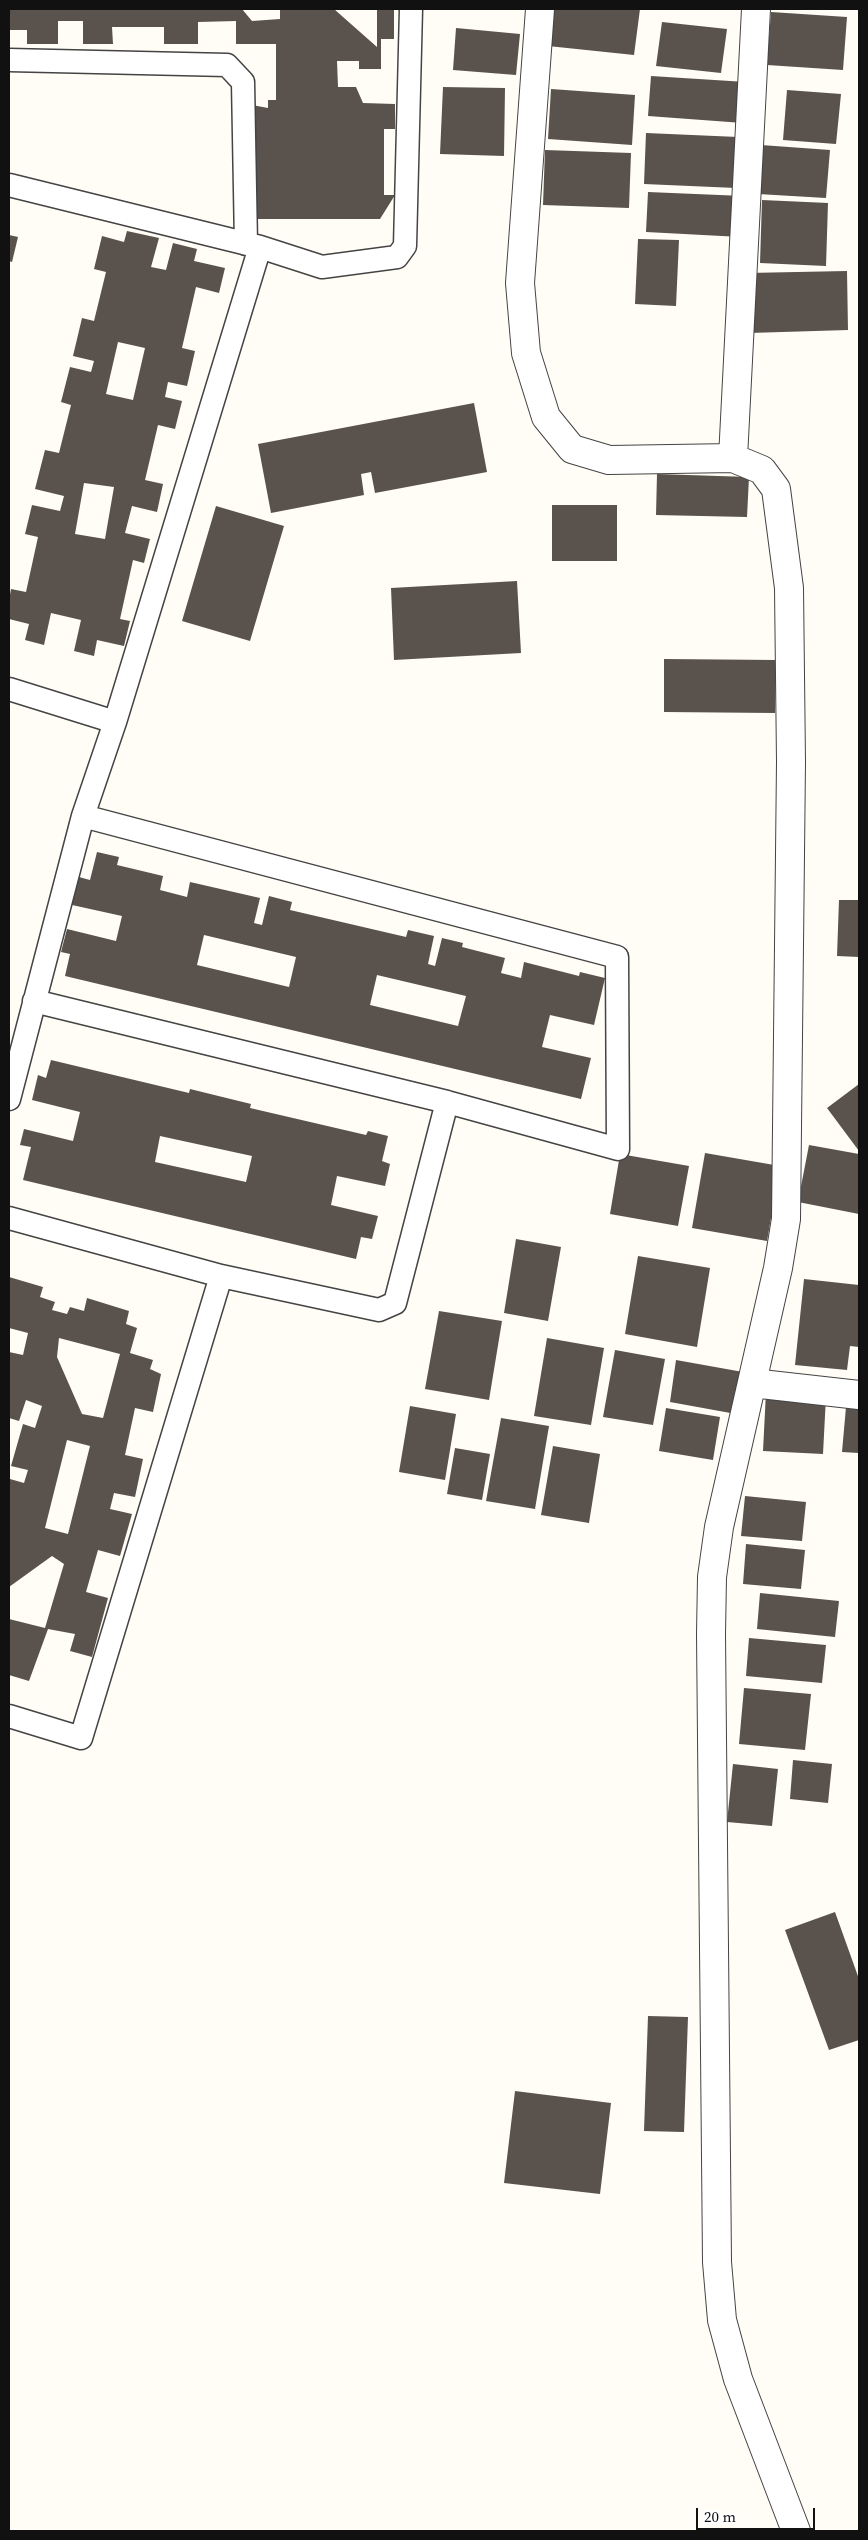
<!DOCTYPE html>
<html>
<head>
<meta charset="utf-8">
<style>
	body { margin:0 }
	#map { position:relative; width:868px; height:2540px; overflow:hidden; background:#fffdf5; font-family:"Source Serif 4",serif }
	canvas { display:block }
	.frame { position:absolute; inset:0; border:10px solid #111; pointer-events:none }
	.scale { position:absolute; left:696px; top:2508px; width:119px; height:22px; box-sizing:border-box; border:2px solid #111; border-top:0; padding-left:6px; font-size:15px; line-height:18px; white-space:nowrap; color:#111; -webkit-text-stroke:4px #fff; paint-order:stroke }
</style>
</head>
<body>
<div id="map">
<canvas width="868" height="2540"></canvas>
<div class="frame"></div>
<div class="scale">20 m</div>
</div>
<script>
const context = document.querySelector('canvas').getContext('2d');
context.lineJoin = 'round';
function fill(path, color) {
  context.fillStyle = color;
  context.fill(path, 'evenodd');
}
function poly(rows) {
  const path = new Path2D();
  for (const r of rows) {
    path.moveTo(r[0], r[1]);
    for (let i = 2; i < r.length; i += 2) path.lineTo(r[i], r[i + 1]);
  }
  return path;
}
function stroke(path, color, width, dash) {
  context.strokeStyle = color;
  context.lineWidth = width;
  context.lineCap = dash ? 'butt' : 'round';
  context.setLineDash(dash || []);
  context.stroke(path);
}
const building = poly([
	[9,9,242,9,252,21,280,19,280,9,334,9,377,47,377,9,394,9,394,39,381,39,381,69,359,69,359,61,337,61,338,87,356,87,363,103,395,104,395,129,384,129,384,195,395,195,380,219,254,219,252,105,268,108,268,100,276,100,276,44,236,44,236,21,198,22,198,44,164,44,164,27,112,27,113,44,83,44,83,21,58,21,58,44,27,44,27,30,9,30],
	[553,9,640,9,634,55,548,46],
	[771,12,847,17,843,70,767,65],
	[662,22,727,29,721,73,656,66],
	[456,28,520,34,516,75,453,70],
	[651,76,746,82,743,123,648,116],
	[443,87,505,88,504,156,440,154],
	[551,89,635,95,632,145,548,139],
	[787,90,841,94,836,144,783,140],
	[646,133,738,137,736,188,644,184],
	[761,145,830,150,826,198,758,194],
	[545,150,631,153,629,208,543,205],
	[648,192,743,196,741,237,646,232],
	[762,200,828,203,826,266,760,263],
	[127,231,159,238,151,267,166,270,173,243,197,249,194,261,225,268,219,293,196,287,182,348,195,351,187,386,168,382,165,397,182,401,175,429,158,425,145,480,163,484,157,512,132,506,125,533,150,539,144,563,133,560,120,619,130,621,124,646,97,640,94,656,74,651,81,620,51,613,44,645,25,640,29,624,9,619,9,600,11,589,26,592,38,537,25,534,32,505,60,511,64,496,35,489,45,450,59,453,71,405,61,402,70,367,91,372,94,361,73,356,82,318,94,321,106,272,94,269,102,236,124,242],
	[118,342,145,348,133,400,106,394],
	[84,483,114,487,105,539,75,534],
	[9,235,18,237,12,262,9,261],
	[638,239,679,240,676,306,635,304],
	[847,271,848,330,749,333,747,273],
	[474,403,487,472,375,493,371,472,361,474,364,495,271,513,258,444],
	[657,474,749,477,747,517,656,515],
	[552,505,617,505,617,561,552,561],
	[216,506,284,526,250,641,182,621],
	[517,581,521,653,394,660,391,588],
	[664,659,776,660,775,713,664,712],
	[97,852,119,857,117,865,163,876,160,890,187,897,190,882,260,898,254,923,262,925,269,896,292,902,290,910,406,937,408,930,434,936,428,964,435,966,442,938,463,943,462,947,505,958,501,973,521,978,524,962,579,976,580,972,605,978,594,1025,550,1015,542,1047,591,1058,581,1099,65,976,70,954,61,952,67,929,116,941,122,916,72,905,79,877,90,880],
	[204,935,296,957,289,987,197,965],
	[377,975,466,996,458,1026,370,1005],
	[839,900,859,900,859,957,837,956],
	[51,1060,189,1093,190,1089,251,1104,250,1108,366,1135,368,1131,388,1136,382,1161,390,1164,385,1186,337,1176,331,1205,378,1216,372,1239,361,1237,356,1259,23,1180,31,1147,20,1145,24,1129,73,1141,80,1112,32,1100,38,1075,46,1078],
	[160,1136,252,1156,246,1182,155,1162],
	[859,1084,859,1151,827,1108],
	[809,1145,859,1154,859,1214,798,1202],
	[705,1153,780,1166,767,1241,692,1228],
	[620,1154,689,1166,678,1226,610,1214],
	[516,1239,561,1247,548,1321,504,1313],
	[638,1256,710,1268,697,1347,625,1334],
	[9,1277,43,1287,40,1297,55,1302,52,1310,67,1314,70,1307,84,1311,87,1298,129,1311,126,1324,137,1328,130,1353,153,1360,150,1369,161,1374,153,1412,135,1408,125,1455,143,1459,135,1497,114,1493,110,1509,132,1514,120,1556,98,1550,86,1592,108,1598,92,1657,70,1651,75,1634,48,1629,29,1681,9,1675,9,1619,45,1628,64,1564,52,1556,9,1587,9,1483,10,1479,24,1483,28,1470,11,1466,23,1424,35,1428,42,1406,26,1400,19,1421,9,1418,9,1352,23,1355,28,1333,9,1328],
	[59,1338,120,1354,103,1418,82,1414,57,1357],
	[67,1440,90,1446,68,1534,45,1528],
	[804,1279,859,1285,859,1347,850,1346,847,1370,795,1365],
	[439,1311,502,1321,489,1400,425,1389],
	[547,1338,604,1348,591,1425,534,1416],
	[615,1350,665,1359,653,1425,603,1417],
	[676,1360,743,1372,736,1414,670,1402],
	[766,1392,826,1396,823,1454,763,1451],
	[410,1406,456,1414,445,1480,399,1472],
	[846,1407,859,1408,859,1453,842,1452],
	[666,1408,720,1417,713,1460,659,1451],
	[501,1418,549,1426,535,1509,486,1501],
	[553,1446,600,1454,589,1523,541,1515],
	[455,1448,490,1454,482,1500,447,1494],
	[745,1496,806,1502,802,1541,741,1536],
	[746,1544,805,1550,801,1589,743,1584],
	[760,1593,839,1601,835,1637,757,1629],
	[749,1638,826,1645,822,1683,746,1676],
	[744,1688,811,1694,805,1750,739,1744],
	[793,1760,832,1764,828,1803,790,1799],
	[733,1764,778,1769,772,1826,727,1822],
	[835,1912,859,1979,859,2040,829,2050,785,1930],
	[648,2016,688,2017,684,2132,644,2131],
	[515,2091,611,2103,600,2194,504,2183]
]);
const lane = poly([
	[9,60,227,65,243,82,246,244],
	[9,185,260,247,322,267,397,257,405,246,411,9],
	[9,689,115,722,83,816,9,1099],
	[115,722,260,247],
	[34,1001,447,1102,618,1149,617,957,83,816],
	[9,1218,221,1276,81,1738,9,1716],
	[221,1276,379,1310,395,1303,447,1102]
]);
const street = poly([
	[540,9,520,283,526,353,546,417,572,449,609,460,733,458,762,470,776,489,789,588,791,762,786,1219,778,1268,719,1527,712,1577,711,1634,717,2262,722,2320,738,2379,796,2531],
	[733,458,756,9],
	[752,1383,859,1395]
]);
fill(building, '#5a524d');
stroke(lane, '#444', 25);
stroke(street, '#444', 30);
stroke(lane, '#fff', 22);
stroke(street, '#fff', 28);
</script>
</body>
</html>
